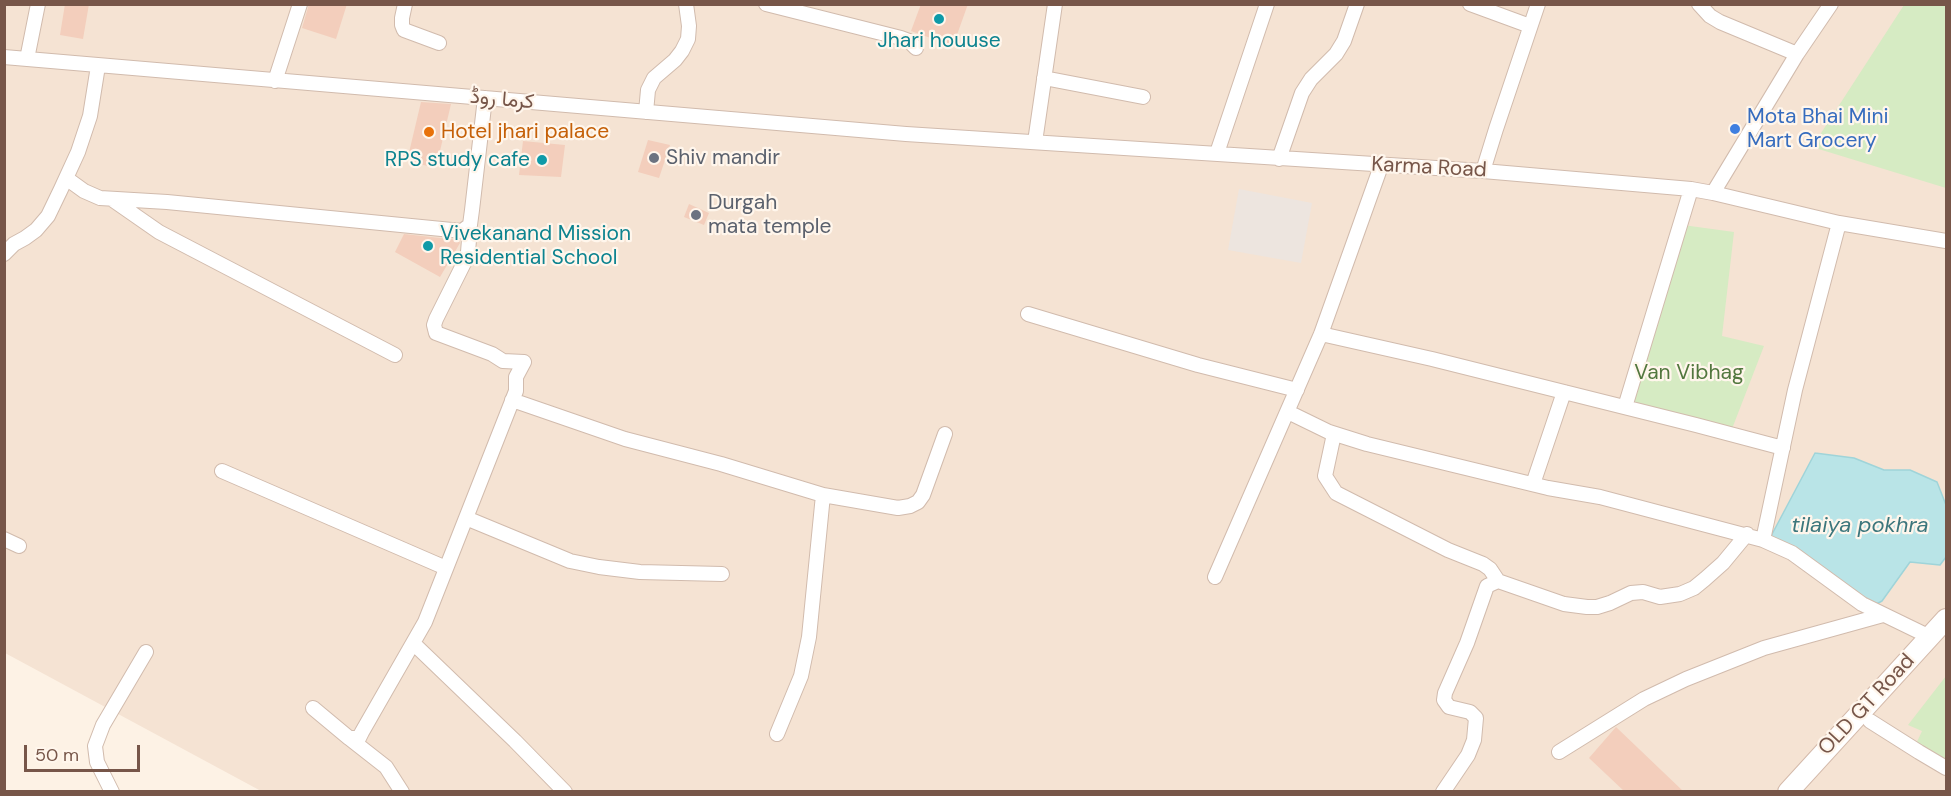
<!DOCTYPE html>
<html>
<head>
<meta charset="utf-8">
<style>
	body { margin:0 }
	#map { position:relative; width:1951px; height:796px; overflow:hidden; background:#fdf2e5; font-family:"DM Sans",sans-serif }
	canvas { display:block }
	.frame { position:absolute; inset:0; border:6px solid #775649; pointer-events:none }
	.scale { position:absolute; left:24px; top:745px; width:116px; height:27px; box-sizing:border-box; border:3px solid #775649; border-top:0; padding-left:8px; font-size:18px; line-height:21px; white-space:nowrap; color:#775649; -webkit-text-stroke:4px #fff6ec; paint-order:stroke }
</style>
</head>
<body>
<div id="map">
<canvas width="1951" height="796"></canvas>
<div class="frame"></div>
<div class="scale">50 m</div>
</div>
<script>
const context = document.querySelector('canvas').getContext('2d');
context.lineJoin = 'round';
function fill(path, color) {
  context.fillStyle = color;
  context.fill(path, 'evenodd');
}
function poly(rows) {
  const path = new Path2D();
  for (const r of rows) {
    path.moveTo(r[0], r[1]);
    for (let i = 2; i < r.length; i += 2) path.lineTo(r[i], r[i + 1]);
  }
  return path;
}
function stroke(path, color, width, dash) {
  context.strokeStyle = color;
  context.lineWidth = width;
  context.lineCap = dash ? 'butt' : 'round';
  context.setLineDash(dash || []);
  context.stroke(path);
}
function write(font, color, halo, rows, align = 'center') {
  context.font = font + ' "DM Sans",Vazirmatn,sans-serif';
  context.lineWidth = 4.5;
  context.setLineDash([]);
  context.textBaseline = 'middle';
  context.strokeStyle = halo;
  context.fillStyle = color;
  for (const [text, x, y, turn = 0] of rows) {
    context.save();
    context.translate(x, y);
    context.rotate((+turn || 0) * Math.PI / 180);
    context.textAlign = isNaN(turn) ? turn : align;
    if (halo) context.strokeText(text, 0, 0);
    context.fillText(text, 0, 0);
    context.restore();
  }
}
const residential = poly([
	[4,5,1946,5,1946,791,261,791,5,653]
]);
const industrial = poly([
	[1239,189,1312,203,1301,263,1228,250]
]);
const green = poly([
	[1904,5,1946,5,1946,188,1812,147],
	[1683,225,1734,232,1722,336,1764,346,1730,434,1625,407],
	[1946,676,1946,762,1915,746,1922,731,1908,725]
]);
const water = poly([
	[1815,453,1854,458,1884,470,1910,470,1937,482,1946,505,1946,557,1940,565,1910,562,1882,601,1869,608,1770,538,1815,453]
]);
const building = poly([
	[65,4,89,4,83,39,60,35],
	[309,4,347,4,336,39,302,28],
	[921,4,968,4,953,46,911,31],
	[421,102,451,104,436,168,407,161],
	[648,140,670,145,659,178,638,172],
	[523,141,565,145,561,177,519,175],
	[689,204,709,213,704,225,684,217],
	[404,234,459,240,460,243,440,277,395,252],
	[1616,727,1684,792,1625,792,1589,758]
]);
const minor = poly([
	[405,4,402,18,402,25,404,30,439,43],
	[766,4,901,38,909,41,916,48],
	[1470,4,1530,26],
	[1699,4,1710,16,1720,22,1797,54],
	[4,57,906,134,1483,171,1691,189,1713,193,1839,223,1946,241],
	[27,59,38,4],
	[1044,78,1143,97],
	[275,81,300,4],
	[646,112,648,90,654,78,675,60,682,51,688,39,689,26,686,4],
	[1035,142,1055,4],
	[1217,153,1267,4],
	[1279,159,1302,93,1311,79,1336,54,1344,41,1357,4],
	[1483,171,1496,129,1538,4],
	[66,178,84,191,100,198,167,202,462,231,470,225,472,210,485,98],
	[1713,193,1797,54,1831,4],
	[113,200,159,232,395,355],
	[4,254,14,244,25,238,36,230,48,216,61,189,78,152,90,116,98,66],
	[1028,314,1198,365,1297,390],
	[1321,334,1432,359,1696,425,1783,448],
	[512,400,625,439,721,464,823,495,898,508,910,506,918,502,923,495,945,434],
	[1625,407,1691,189],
	[1288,412,1329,432,1367,444,1548,488,1600,497,1763,540,1792,553,1862,604,1930,637],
	[1334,434,1325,476,1336,493,1448,550,1483,564,1490,569,1498,581],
	[222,471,446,568],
	[1533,484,1564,392],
	[466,518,570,561,599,567,640,572,722,574],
	[4,539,19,546],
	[1763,540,1795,390,1839,223],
	[1215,577,1321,334,1381,166],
	[413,643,515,741,565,792],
	[313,708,349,738,359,738,362,732,425,622,516,391,516,377,524,362,503,361,492,354,436,333,434,325,436,319,464,263,468,252,469,240,466,229],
	[1870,721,1919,752,1946,768],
	[777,734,801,676,809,637,823,495],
	[349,738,386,767,402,792],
	[1559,752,1644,699,1686,679,1764,648,1883,615],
	[112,792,97,762,95,746,103,725,146,652],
	[1443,792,1468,755,1474,740,1476,718,1470,712,1449,707,1444,700,1445,693,1467,643,1487,586,1498,581,1564,604,1587,607,1597,607,1610,603,1631,593,1643,592,1660,597,1680,594,1694,588,1705,579,1723,563,1747,534]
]);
const secondary = poly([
	[1788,792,1946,619]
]);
const markers = [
	[939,19,6,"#0f9aa8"],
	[1735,129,6,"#3f7fe0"],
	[429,132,6,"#e8710a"],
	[654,158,6,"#6b7280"],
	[542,160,6,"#0f9aa8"],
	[696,215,6,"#6b7280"],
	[428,246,6,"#0f9aa8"]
];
const cultureNames = [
	["Jhari houuse",939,41],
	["RPS study cafe",530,160,"right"],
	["Vivekanand Mission",440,234,"left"],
	["Residential School",440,258,"left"]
];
const streetNames = [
	["کرما روڈ",502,100,5],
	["Karma Road",1429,168,3],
	["OLD GT Road",1867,705,-47]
];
const shopNames = [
	["Mota Bhai Mini",1747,117],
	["Mart Grocery",1747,141]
];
const foodNames = [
	["Hotel jhari palace",441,132]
];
const worshipNames = [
	["Shiv mandir",666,158],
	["Durgah",708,203],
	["mata temple",708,227]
];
const parkNames = [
	["Van Vibhag",1689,373]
];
const waterNames = [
	["tilaiya pokhra",1860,526]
];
fill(residential, '#f5e3d3');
fill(industrial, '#ede5df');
fill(green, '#d6ebc3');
fill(water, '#b9e4e7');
stroke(water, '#9fd4d9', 1.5);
fill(building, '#f3cebc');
stroke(minor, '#d1bbad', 16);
stroke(secondary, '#d4baab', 22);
stroke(minor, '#fff', 14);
stroke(secondary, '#fff', 20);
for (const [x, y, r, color] of markers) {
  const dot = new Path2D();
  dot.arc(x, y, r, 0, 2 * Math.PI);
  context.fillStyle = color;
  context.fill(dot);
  stroke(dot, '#fff6ec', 2);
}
write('21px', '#0d838f', '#fff6ec', cultureNames);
write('21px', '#775649', '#fff6ec', streetNames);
write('21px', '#366cbe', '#fff6ec', shopNames, 'left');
write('21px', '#c56008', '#fff6ec', foodNames, 'left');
write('21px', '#5b616d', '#fff6ec', worshipNames, 'left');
write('21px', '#52773e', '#fff6ec', parkNames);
write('italic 22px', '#3c767c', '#fff6ec', waterNames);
</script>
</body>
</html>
